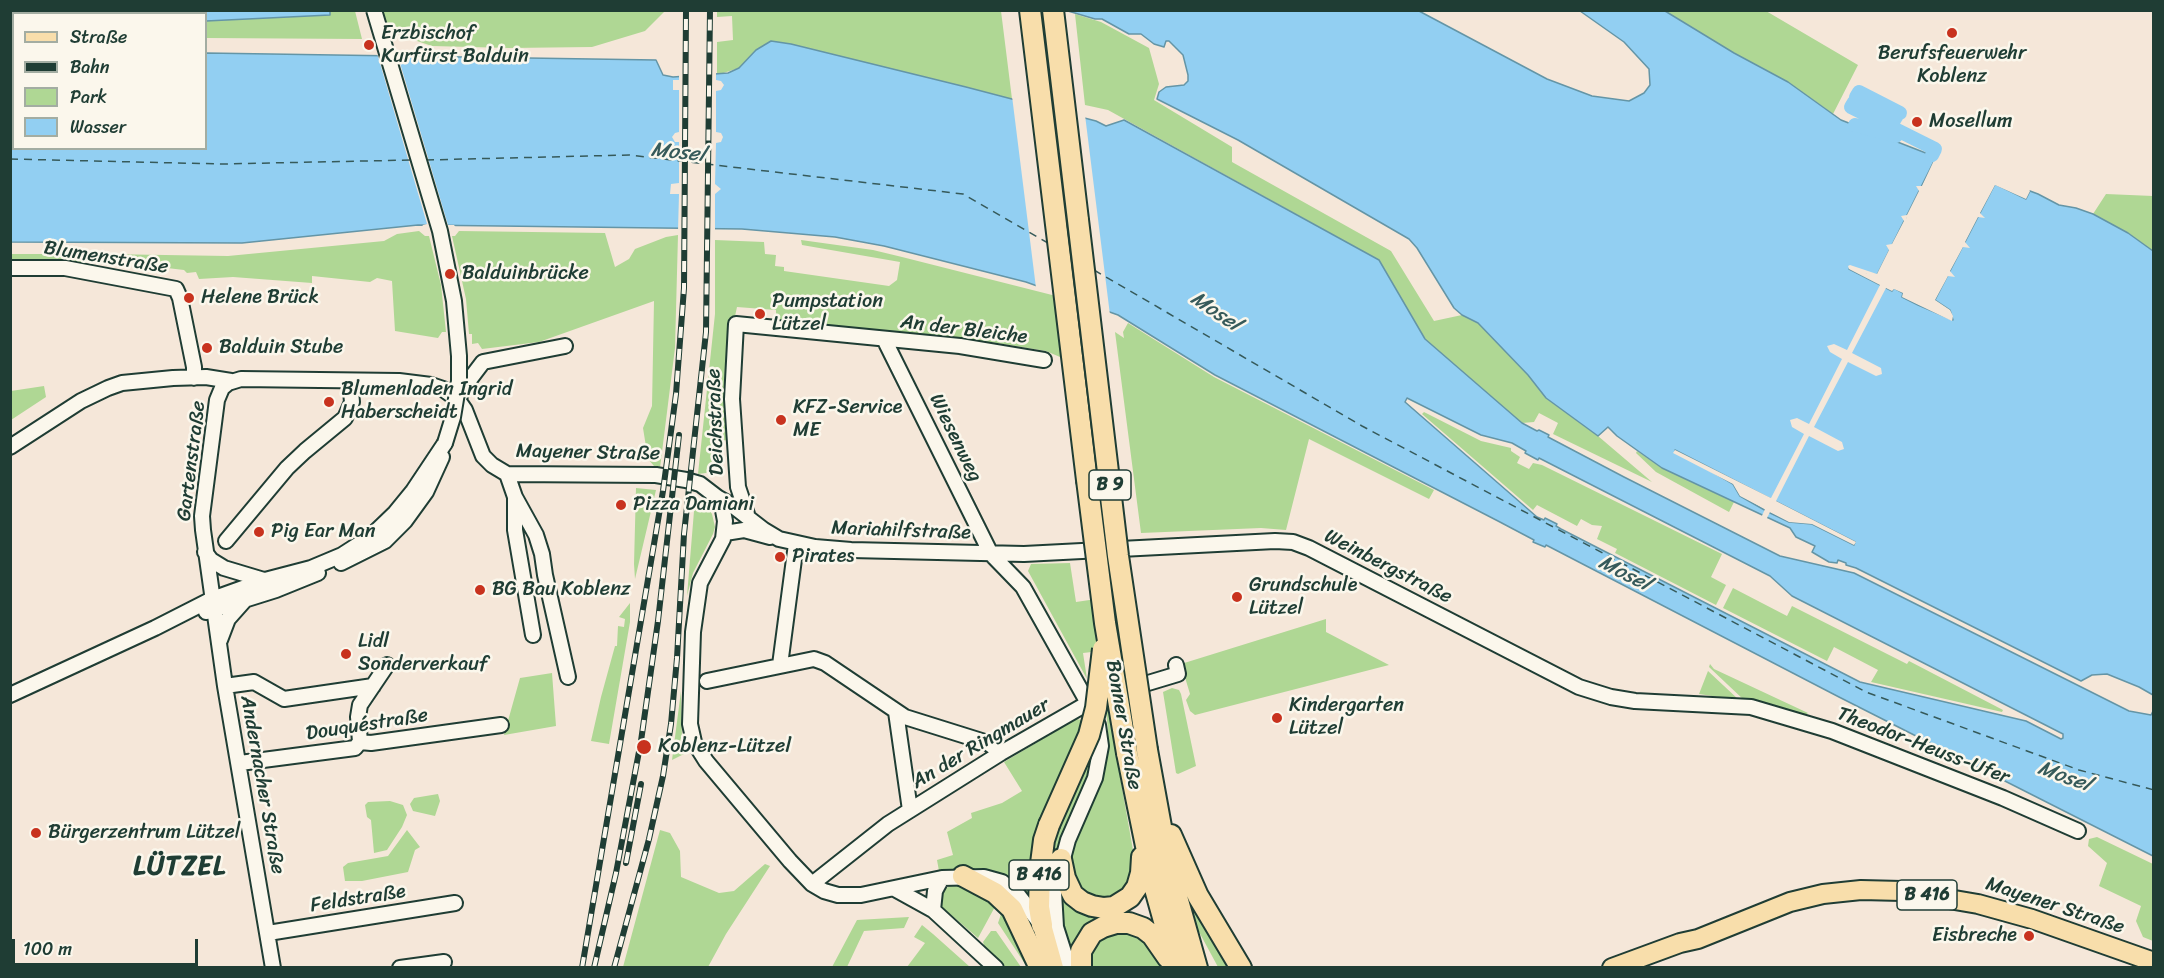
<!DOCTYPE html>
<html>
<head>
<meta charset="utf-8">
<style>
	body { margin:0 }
	#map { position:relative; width:2164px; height:978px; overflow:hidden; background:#f5e7d9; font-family:Sriracha,sans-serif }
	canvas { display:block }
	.frame { position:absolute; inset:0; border:12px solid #1f3d34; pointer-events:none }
	.legend { position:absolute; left:12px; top:12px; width:195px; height:138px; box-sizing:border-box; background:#fbf7ec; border:2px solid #a3ada2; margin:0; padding:8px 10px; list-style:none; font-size:18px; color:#1f3d34 }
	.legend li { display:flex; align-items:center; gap:12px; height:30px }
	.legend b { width:30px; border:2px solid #a3ada2 }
	.scale { position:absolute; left:12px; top:939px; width:186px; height:27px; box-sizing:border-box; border:3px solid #1f3d34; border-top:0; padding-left:8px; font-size:18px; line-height:21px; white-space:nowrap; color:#1f3d34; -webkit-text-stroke:4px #fbf7ec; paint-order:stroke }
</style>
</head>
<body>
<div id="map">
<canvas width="2164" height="978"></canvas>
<div class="frame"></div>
<ul class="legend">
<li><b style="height:8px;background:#f8deab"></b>Straße</li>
<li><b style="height:8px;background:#1f3d34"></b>Bahn</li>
<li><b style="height:16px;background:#afd794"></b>Park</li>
<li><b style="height:16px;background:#92cff2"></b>Wasser</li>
</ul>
<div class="scale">100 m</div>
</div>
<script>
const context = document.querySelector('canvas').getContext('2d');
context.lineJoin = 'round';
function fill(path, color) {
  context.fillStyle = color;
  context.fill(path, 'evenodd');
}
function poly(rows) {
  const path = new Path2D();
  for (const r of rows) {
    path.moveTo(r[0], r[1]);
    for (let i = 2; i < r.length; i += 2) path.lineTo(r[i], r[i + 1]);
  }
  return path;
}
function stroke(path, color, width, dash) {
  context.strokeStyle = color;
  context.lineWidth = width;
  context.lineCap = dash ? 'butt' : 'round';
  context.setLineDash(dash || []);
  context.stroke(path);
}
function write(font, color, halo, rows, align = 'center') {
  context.font = font + ' Sriracha,sans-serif';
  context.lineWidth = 5;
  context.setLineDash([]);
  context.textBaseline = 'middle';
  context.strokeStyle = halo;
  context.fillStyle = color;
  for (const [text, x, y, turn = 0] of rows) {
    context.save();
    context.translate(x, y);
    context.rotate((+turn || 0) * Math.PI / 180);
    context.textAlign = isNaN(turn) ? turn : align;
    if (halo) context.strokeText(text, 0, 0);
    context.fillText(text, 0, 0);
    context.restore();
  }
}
const green = poly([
	[330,11,355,11,362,39,206,38,206,21,330,15],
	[381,11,665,11,645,31,592,47,509,48,432,46,387,31],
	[717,11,1001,11,1012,99,791,44,771,41,756,50,739,68,717,75,717,42,733,40,732,16,717,17],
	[1665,11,1766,11,1858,65,1833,114,1788,82,1734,53],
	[1075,14,1101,22,1149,48,1159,84,1154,100,1232,147,1232,162,1391,251,1434,321,1462,315,1478,323,1528,375,1546,398,1598,436,1652,482,1553,434,1558,423,1539,413,1534,422,1522,423,1425,339,1379,260,1108,110,1085,105],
	[2106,194,2153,196,2153,251,2128,233,2093,214],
	[419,231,425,236,429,236,441,285,446,332,442,332,438,338,395,331,392,281,377,278,370,282,312,276,312,283,233,277,199,279,196,272,187,273,184,270,133,264,109,263,94,261,93,259,102,254,228,256,384,241,397,234],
	[459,231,605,233,615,267,629,259,635,249,666,237,678,235,675,348,660,468,654,466,648,459,643,428,652,406,654,301,539,342,482,349,478,343,472,344,472,334,469,334,466,299,452,236,455,236],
	[715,240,764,242,765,254,776,255,775,266,784,267,784,271,889,286,897,280,900,262,802,245,801,240,873,250,902,257,1060,297,1067,360,1046,351,996,343,876,330,868,331,776,320,776,310,737,307,727,353,730,440,714,441,714,466,706,473,698,474,715,314],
	[11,254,72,254,84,263,117,271,66,263,11,261],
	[1128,323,1214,377,1434,490,1429,499,1309,439,1286,530,1261,528,1141,533,1115,332,1124,338,1123,332],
	[44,386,46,397,11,420,11,391],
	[1424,412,1481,441,1511,448,1511,451,1520,457,1517,463,1529,469,1533,463,1542,465,1722,554,1711,577,1726,585,1716,605,1615,553,1617,549,1597,539,1602,526,1592,525,1581,519,1577,526,1537,505,1533,510,1422,414],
	[1637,451,1662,468,1734,502,1729,512,1656,472,1636,453],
	[636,488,656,490,635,579,634,564],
	[695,499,708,508,712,514,715,527,713,534,693,573,687,596],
	[1070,563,1076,602,1110,597,1117,649,1083,653,1087,679,1028,571,1031,564],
	[1733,588,1787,616,1792,606,1907,664,1909,661,2003,710,2002,712,1871,682,1878,670,1834,647,1827,661,1723,608],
	[630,603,630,622,609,744,591,741,601,697,615,646,617,646,618,626,624,627,625,619,619,617],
	[1326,619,1326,632,1389,665,1195,715,1190,711,1186,700,1190,694,1181,664],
	[1710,664,1714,669,1808,713,1802,718,1745,701,1709,667],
	[1708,671,1739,700,1699,694],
	[552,673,556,726,504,735,520,678],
	[1172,688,1179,690,1181,694,1196,766,1178,774,1176,773,1163,692],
	[681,691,682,737,684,747,688,752,672,760],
	[1106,710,1112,710,1116,754,1136,867,1121,899,1083,898,1067,863,1074,838,1097,793,1102,778,1106,762,1108,731],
	[1076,719,1082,720,1092,755,1092,769,1057,848,1051,884,1048,884,1050,848,1069,793,1039,817,1043,819,1032,901,1022,890,1034,967,1027,967,998,923,1003,908,997,903,978,938,942,907,940,895,943,890,950,886,1005,877,996,872,975,869,961,868,939,871,937,860,953,855,947,832,972,818,971,813,1002,803,1022,791,1004,762],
	[438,794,440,801,435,816,413,811,410,804,414,798],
	[390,801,403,805,407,815,402,827,387,850,374,853,371,820,367,817,365,805,368,802],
	[407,830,420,847,415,850,408,872,362,881,345,881,343,867,348,863,388,856],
	[660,830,670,833,680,851,681,877,719,893,734,891,765,864,770,866,726,934,708,967,623,967],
	[2097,837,2153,864,2153,941,2143,937,2136,921,2141,906,2099,886,2107,863,2088,846,2089,839],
	[1061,894,1064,894,1105,914,1076,953,1070,954,1064,928],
	[1196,906,1234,967,1218,967,1198,930,1192,908],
	[909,917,904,928,864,931,847,967,832,967,857,920],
	[922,925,933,934,970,967,907,967,925,943,914,937],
	[1133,928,1160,956,1164,967,1085,967,1091,940],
	[991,931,996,931,1021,967,1004,967,985,948,983,942]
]);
const water = poly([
	[330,10,330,15,206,21,206,14,14,14,14,148,206,148,206,53,656,60,663,75,673,77,728,73,739,68,756,50,771,41,791,44,966,87,1096,121,1106,126,1124,120,1379,260,1425,339,1522,423,1537,431,1539,430,1549,435,1548,437,1624,477,1780,556,1854,573,2129,711,2151,715,2153,711,2153,856,1839,697,1546,545,1545,547,1533,542,1534,540,1498,521,1215,375,1118,315,1026,282,884,246,835,237,742,229,418,225,242,243,11,242,10,11,330,10],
	[1407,398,1481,435,1512,443,1526,451,1525,453,1538,460,1539,458,1770,576,1792,596,2063,734,2063,738,2061,739,2026,721,1860,682,1561,529,1556,526,1557,524,1545,518,1544,520,1537,517,1405,402,1407,398],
	[1068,11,1419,11,1547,79,1592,96,1629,101,1644,93,1650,85,1649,69,1624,42,1580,11,1665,11,1734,53,1788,82,1841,120,1936,157,1877,275,1849,269,1892,291,1894,288,1903,293,1902,297,1918,305,1953,320,1950,310,1935,300,1995,184,2026,199,2030,191,2038,194,2059,205,2076,208,2093,214,2128,233,2153,251,2153,695,2139,687,2107,674,2092,675,2081,681,1856,568,1846,565,1846,563,1838,560,1837,563,1829,562,1812,552,1815,546,1796,537,1790,528,1662,468,1617,436,1608,427,1598,436,1546,398,1528,375,1478,323,1462,315,1454,308,1417,248,1409,239,1238,140,1157,99,1159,92,1166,87,1184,85,1188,81,1188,75,1183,55,1169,41,1166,41,1164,47,1154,44,1141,34,1129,34,1102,19,1095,19,1068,11],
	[1675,450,1855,542,1854,545,1812,524,1789,522,1768,512,1740,496,1733,484,1675,450]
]);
const pier = poly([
	[377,53,397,53,448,225,454,225,457,229,421,228,423,225,427,224],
	[716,72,716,80,721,81,724,85,721,90,716,91,716,132,721,133,723,137,721,142,716,143,715,184,721,189,715,194,715,232,678,231,679,194,670,194,671,184,679,183,679,142,675,142,672,137,675,133,679,132,679,90,673,90,673,80,679,80,679,74],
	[1012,96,1085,115,1110,315,1036,288],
	[1937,154,1939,159,1924,188,1921,189,1922,192,1909,217,1906,218,1907,222,1894,246,1892,248,1892,251,1879,276,1876,278,1865,273,1891,287,1895,286,1905,291,1906,295,1950,317,1945,309,1933,303,1932,299,1993,183,1996,181,2025,195,2027,190,2030,191,2026,199,1995,185,1980,213,1985,218,1978,217,1965,242,1970,248,1963,247,1950,271,1955,277,1948,276,1935,300,1950,310,1953,316,1952,321,1902,297,1903,293,1894,289,1892,291,1886,288,1852,353,1881,368,1882,374,1876,376,1848,362,1814,427,1842,442,1844,449,1838,451,1809,436,1776,501,1856,542,1854,545,1812,524,1789,522,1770,512,1766,520,1761,518,1765,509,1740,496,1733,484,1673,453,1675,450,1771,498,1804,434,1792,427,1790,420,1797,418,1809,424,1842,359,1830,352,1827,346,1834,344,1847,350,1880,285,1849,269,1848,266,1850,265,1877,274,1889,250,1886,245,1892,244,1904,221,1901,216,1907,215,1919,191,1916,186,1922,186],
	[1737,485,1796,515,1803,519,1790,519,1770,509,1742,494]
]);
const canal = poly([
	[1900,113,1859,92,1856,97,1896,117,1893,122,1854,102,1851,107,1935,149,1932,155],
	[1855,125,1896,136]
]);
const ferry = poly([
	[10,159,222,164,413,160],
	[426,160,629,155,963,194,1048,243],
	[1094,270,1362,426,1866,692,2079,770,2154,790]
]);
const minor = poly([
	[10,268,65,268,176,289,180,298,194,367,194,378],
	[884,339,991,554,1023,587,1088,703,1098,725,1101,746,1095,778,1068,840,1054,892,1056,927,1069,968],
	[458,400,464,387,483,362,565,346],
	[10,447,81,401,108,388,122,383,173,378,206,377,231,381],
	[507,474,515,497,515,530,533,635],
	[515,497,536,535,542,554,545,575,568,677],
	[717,497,733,506,764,530,779,539,815,547,851,550,1024,554,1275,541,1293,542,1309,548,1579,687,1611,697,1635,701,1751,707,1832,731,2003,798,2078,831],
	[747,514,738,487,732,399,736,324,960,346,1044,360],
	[725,533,744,530,770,537],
	[226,541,287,468,305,451,345,418,352,402,350,381],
	[205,552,211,560,224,568,264,580],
	[341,563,385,541,405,521,426,492,442,457],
	[206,612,276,590,318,573],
	[220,640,228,619,244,601],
	[780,665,796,544],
	[707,681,814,659,825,663,905,717,988,743,1001,753],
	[225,686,254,682,284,699,373,686],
	[10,695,155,628,212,599,265,580,311,568,342,555,370,537,395,513,413,491,445,443],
	[896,712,910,810],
	[360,742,371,743,501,725],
	[360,742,358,717,360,705,387,665],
	[240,763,355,748,360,742],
	[812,884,888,824,1001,753,1095,699,1178,674,1176,665],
	[895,889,933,910,996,968],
	[933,910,935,891,942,878],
	[268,933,455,903],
	[273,968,225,686,203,530,202,516,217,400,222,388,228,383,241,379,399,381,431,385,443,389,458,400,465,410,483,456,492,465,507,474,656,475,686,480,700,484,717,497,722,505,725,521,723,539,700,583,693,632,690,724,694,742,706,761,790,861,812,884,824,891,838,895,861,895,942,878,984,877,1002,882,1019,896,1039,922],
	[400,968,444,962]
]);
const major = poly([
	[1042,925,1054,968],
	[1612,968,1680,943,1698,939,1790,902,1823,894,1861,890,1902,891,1978,904,2032,919,2154,962]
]);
const highway = poly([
	[1030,10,1087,480],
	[1053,10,1078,220],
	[1147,750,1168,865,1197,968],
	[1127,753,1154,885,1177,968],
	[1171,835,1198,896,1241,968],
	[1061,859,1065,878,1073,895,1082,902,1092,906,1104,908,1114,907,1130,897,1137,887,1141,873,1142,857],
	[963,876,995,893,1012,909,1040,968],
	[1042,925,1039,907,1040,871,1044,840,1049,825],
	[1081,968,1081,951,1092,933,1103,927,1116,923,1129,923,1143,928,1152,935,1168,958]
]);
const rail = poly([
	[626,863,641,784],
	[582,968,663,491,676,394,684,288,686,10],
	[594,968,616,873,641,741,658,621,679,435],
	[614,968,649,839,663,776,671,724,677,658,684,534,706,332,710,10]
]);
const minorBridge = poly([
	[374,10,440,231,454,301,459,356,459,381,453,417,445,443]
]);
const highwayBridge = poly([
	[1078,220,1118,556,1147,750],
	[1087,480,1105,623,1127,753],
	[1049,825,1089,735,1096,708,1103,649]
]);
const markers = [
	[1952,33,6,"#c8321e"],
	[369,45,6,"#c8321e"],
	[1917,122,6,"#c8321e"],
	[450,274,6,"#c8321e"],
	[189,298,6,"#c8321e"],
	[760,314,6,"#c8321e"],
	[207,348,6,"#c8321e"],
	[329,402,6,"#c8321e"],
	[781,420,6,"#c8321e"],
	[621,505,6,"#c8321e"],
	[259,532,6,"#c8321e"],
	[780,557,6,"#c8321e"],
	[480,590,6,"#c8321e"],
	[1237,597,6,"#c8321e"],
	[346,654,6,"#c8321e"],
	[1277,718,6,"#c8321e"],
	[644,747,8,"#c8321e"],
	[36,833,6,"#c8321e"],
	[2029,936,6,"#c8321e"]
];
const shields = [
	[1110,485,42],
	[1039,875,60],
	[1927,895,60]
];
const shieldNames = [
	["B 9",1110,485],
	["B 416",1039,875],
	["B 416",1927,895]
];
const poiNames = [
	["Erzbischof",381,34],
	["Kurfürst Balduin",381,57],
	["Berufsfeuerwehr",1952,54,"center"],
	["Koblenz",1952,77,"center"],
	["Mosellum",1929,122],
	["Balduinbrücke",462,274],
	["Helene Brück",201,298],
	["Pumpstation",772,302],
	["Lützel",772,325],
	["Balduin Stube",219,348],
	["Blumenladen Ingrid",341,390],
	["Haberscheidt",341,413],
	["KFZ-Service",793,408],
	["ME",793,431],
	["Pizza Damiani",633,505],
	["Pig Ear Man",271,532],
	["Pirates",792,557],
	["Grundschule",1249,586],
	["Lützel",1249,609],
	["BG Bau Koblenz",492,590],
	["Lidl",358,642],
	["Sonderverkauf",358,665],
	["Kindergarten",1289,706],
	["Lützel",1289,729],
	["Koblenz-Lützel",658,747],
	["Bürgerzentrum Lützel",48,833],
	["Eisbreche",2017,936,"right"]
];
const streetNames = [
	["Blumenstraße",106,258,9],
	["An der Bleiche",964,330,7],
	["Deichstraße",716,422,-92],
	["Wiesenweg",955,438,64],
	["Mayener Straße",588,453,1],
	["Gartenstraße",192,461,-83],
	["Mariahilfstraße",901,531,2],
	["Weinbergstraße",1388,567,27],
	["Douquéstraße",367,725,-9],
	["Bonner Straße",1123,725,80],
	["An der Ringmauer",981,744,-31],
	["Theodor-Heuss-Ufer",1923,746,21],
	["Andernacher Straße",262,785,80],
	["Feldstraße",358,899,-9],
	["Mayener Straße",2055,906,18]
];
const waterNames = [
	["Mosel",678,153,6],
	["Mosel",1215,312,34],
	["Mosel",1624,574,27],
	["Mosel",2064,777,20]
];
const districtNames = [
	["LÜTZEL",180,867]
];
fill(green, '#afd794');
fill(water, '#92cff2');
stroke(water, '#6495a6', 1.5);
fill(pier, '#f5e7d9');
stroke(canal, '#92cff2', 14);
stroke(ferry, '#365a5a', 1.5, [8, 6]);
stroke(minor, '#1f3d34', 18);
stroke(major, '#1f3d34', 22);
stroke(highway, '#1f3d34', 24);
stroke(minor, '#fbf7ec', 14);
stroke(major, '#f8deab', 18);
stroke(highway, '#f8deab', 20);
stroke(rail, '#1f3d34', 6);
stroke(rail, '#fbf7ec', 4, [11]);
stroke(minorBridge, '#1f3d34', 18, []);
stroke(highwayBridge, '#1f3d34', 24, []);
stroke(minorBridge, '#fbf7ec', 14);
stroke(highwayBridge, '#f8deab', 20);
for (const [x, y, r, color] of markers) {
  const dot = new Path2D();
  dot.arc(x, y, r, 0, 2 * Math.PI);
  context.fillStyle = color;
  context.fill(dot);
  stroke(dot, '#fbf7ec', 2);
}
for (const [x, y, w] of shields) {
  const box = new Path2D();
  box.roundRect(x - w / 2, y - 15, w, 30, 4.5);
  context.fillStyle = '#fbf7ec';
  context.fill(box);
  stroke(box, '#1f3d34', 1.5);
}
write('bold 18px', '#1f3d34', null, shieldNames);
write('20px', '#1f3d34', '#fbf7ec', poiNames, 'left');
write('20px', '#1f3d34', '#fbf7ec', streetNames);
write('italic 21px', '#365a5a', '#fbf7ec', waterNames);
context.letterSpacing = '1.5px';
write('bold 26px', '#1f3d34', '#fbf7ec', districtNames);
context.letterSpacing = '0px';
</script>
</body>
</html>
